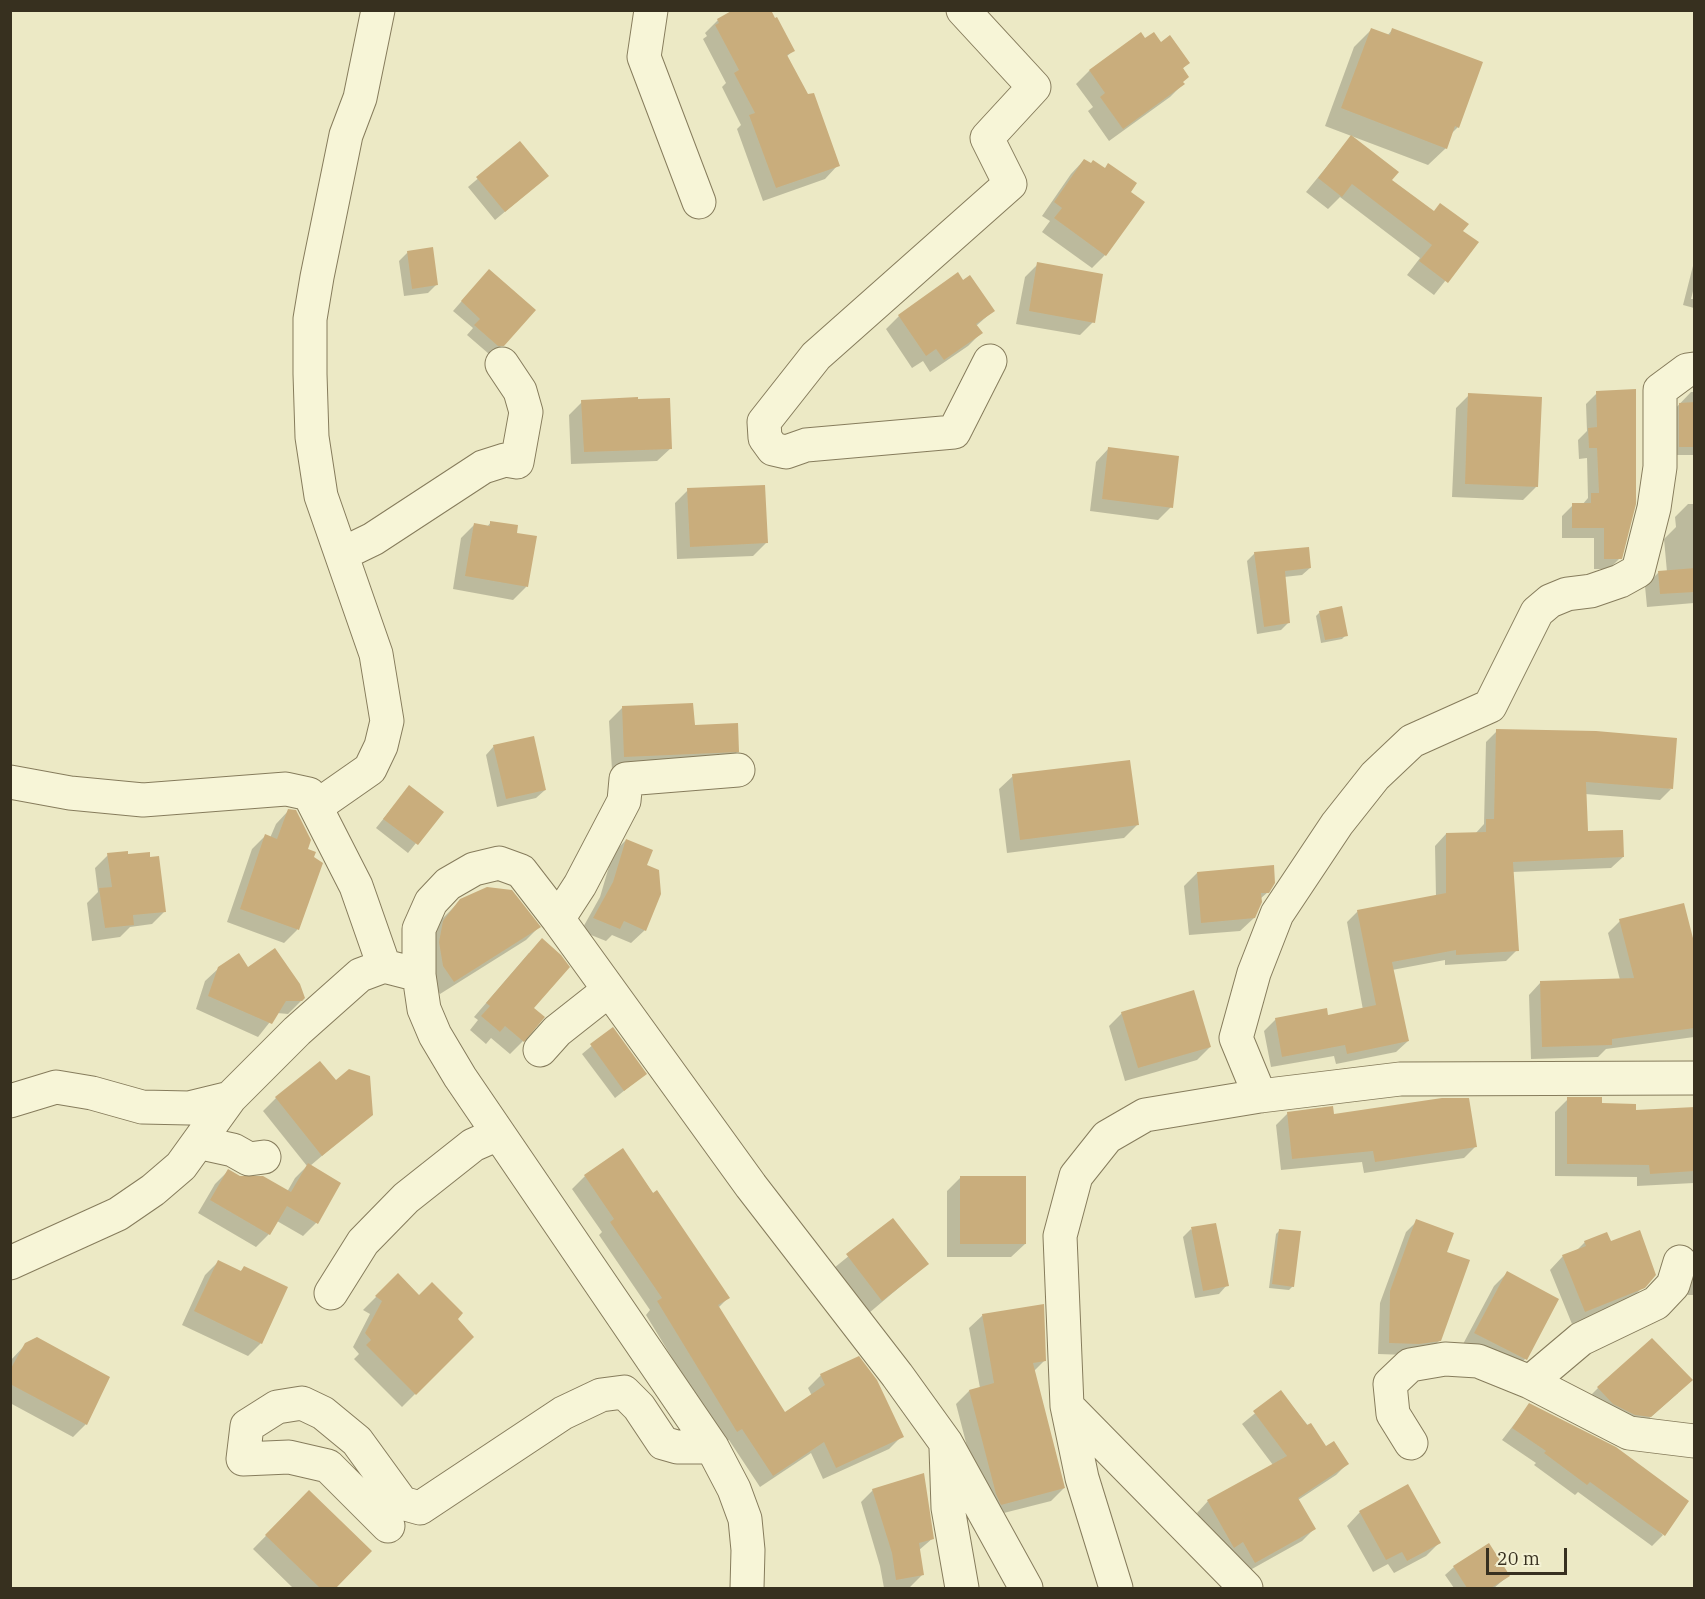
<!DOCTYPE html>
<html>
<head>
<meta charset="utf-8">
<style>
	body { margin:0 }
	#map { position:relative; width:1705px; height:1599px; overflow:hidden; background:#ece9c5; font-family:"IBM Plex Serif",serif }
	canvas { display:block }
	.frame { position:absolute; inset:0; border:12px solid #37301f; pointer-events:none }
	.scale { position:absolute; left:1486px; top:1548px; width:81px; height:27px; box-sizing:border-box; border:3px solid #37301f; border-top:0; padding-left:8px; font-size:18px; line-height:21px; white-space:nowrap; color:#37301f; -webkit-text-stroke:4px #f4f2d4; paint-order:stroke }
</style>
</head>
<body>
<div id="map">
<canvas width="1705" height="1599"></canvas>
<div class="frame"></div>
<div class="scale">20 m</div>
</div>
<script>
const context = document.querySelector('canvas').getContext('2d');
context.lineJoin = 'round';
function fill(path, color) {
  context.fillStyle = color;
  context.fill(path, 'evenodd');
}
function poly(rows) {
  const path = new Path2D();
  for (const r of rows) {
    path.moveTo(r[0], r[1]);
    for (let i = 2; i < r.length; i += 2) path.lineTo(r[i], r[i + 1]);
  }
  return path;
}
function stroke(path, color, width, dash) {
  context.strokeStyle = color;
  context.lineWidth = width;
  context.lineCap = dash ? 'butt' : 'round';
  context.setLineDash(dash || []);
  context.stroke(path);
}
const shadow = poly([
	[718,20,793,51,786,57,838,165,825,179,763,201,737,129,741,125,722,87,726,83,703,39,707,36,705,33],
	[1371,30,1387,36,1392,30,1458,127,1450,135,1446,148,1428,165,1325,126,1354,47],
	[1140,34,1145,41,1161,44,1188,63,1182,69,1183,84,1170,97,1109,141,1088,111,1093,107,1076,84,1089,71],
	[1351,137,1390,180,1476,242,1434,295,1407,275,1420,258,1340,197,1328,209,1306,192],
	[520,143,538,184,495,220,468,187],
	[1084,160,1129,192,1105,255,1092,268,1042,232,1050,221,1042,216,1071,174],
	[408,252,436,285,428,293,404,296,399,261],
	[1694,262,1694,287,1691,299,1694,299,1694,308,1683,305],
	[1038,264,1093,322,1080,335,1016,324,1025,277],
	[957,274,993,311,976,326,981,333,968,346,930,372,923,361,912,368,886,329,899,316],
	[481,279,502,345,493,354,489,354,467,335,473,328,453,311],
	[1691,392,1694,392,1694,455,1671,455,1671,413],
	[1597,393,1620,558,1609,569,1594,569,1594,538,1562,538,1562,516,1573,505,1582,505,1588,498,1587,458,1579,459,1578,440,1587,431,1586,404],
	[1469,395,1536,487,1523,500,1452,497,1456,408],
	[582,402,671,448,657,461,571,464,569,415],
	[1109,448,1171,507,1158,520,1090,511,1096,462],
	[688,490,766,543,753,556,677,559,675,503],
	[1688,504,1694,504,1694,603,1647,607,1645,586,1658,573,1667,572,1664,539,1676,527,1675,517],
	[491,522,515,534,526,587,513,600,453,589,461,538,475,524,487,527],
	[1255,553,1310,568,1302,575,1284,577,1288,623,1281,630,1257,634,1247,561],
	[1320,612,1346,635,1342,639,1321,643,1316,616],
	[622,708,693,726,738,751,724,764,612,770,609,721],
	[1497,731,1671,789,1660,800,1585,794,1586,833,1623,857,1611,868,1512,872,1517,950,1506,961,1445,965,1445,960,1392,970,1408,1041,1396,1052,1336,1064,1334,1056,1271,1067,1264,1031,1276,1019,1327,1017,1363,1010,1347,922,1358,911,1436,897,1435,846,1446,834,1475,834,1484,824,1486,742],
	[494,746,545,790,536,798,497,807,486,755],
	[1013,776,1137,825,1124,838,1007,853,999,789],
	[409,787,441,812,408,853,376,828],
	[289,810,306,850,321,864,297,930,284,943,227,922,252,849,265,836,270,838,276,824],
	[626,840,645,866,645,930,631,943,612,935,606,941,581,931,600,897,613,853],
	[108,855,165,911,152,924,130,927,120,937,92,941,87,903,98,892,95,868],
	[1197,873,1268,892,1260,899,1254,918,1240,931,1189,935,1184,886],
	[461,900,539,927,526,940,440,994,431,980,434,927],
	[1620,921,1694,953,1694,1037,1606,1049,1598,1057,1531,1059,1529,995,1541,982,1620,980,1608,933],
	[529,953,532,1008,523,1041,510,1054,491,1038,486,1044,470,1030,478,1020,474,1017],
	[219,968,247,969,304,998,288,1014,277,1013,258,1037,196,1009,205,981],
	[1122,1013,1210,1047,1197,1060,1125,1081,1109,1026],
	[612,1029,645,1074,615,1098,582,1054],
	[335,1082,371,1114,310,1166,339,1184,316,1223,303,1236,277,1221,269,1234,256,1247,198,1213,215,1184,228,1171,240,1177,287,1192,295,1178,307,1166,263,1111,276,1098],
	[1568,1099,1635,1111,1694,1108,1694,1183,1637,1186,1637,1177,1555,1176,1555,1112],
	[1288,1113,1332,1116,1475,1147,1464,1158,1364,1173,1362,1162,1281,1170,1276,1125],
	[622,1150,728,1298,718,1308,784,1414,812,1396,808,1388,821,1375,902,1436,889,1449,823,1479,811,1453,760,1487,729,1440,724,1443,646,1315,650,1310,599,1235,602,1232,572,1189,585,1176],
	[960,1178,1025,1244,1011,1257,947,1257,947,1191],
	[893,1220,927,1264,869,1313,834,1268],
	[1417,1221,1440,1340,1429,1351,1407,1355,1378,1354,1380,1303,1406,1232],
	[1191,1229,1227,1285,1219,1294,1195,1298,1183,1237],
	[1280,1230,1293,1286,1289,1290,1269,1288,1276,1234],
	[1585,1242,1610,1243,1655,1275,1630,1300,1572,1324,1550,1270,1563,1256,1576,1251],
	[1694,1253,1694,1295,1688,1295,1687,1260],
	[218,1262,240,1272,244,1268,261,1343,248,1356,182,1325,205,1275],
	[1507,1273,1557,1300,1525,1359,1512,1373,1462,1346,1494,1286],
	[398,1275,419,1297,456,1319,472,1337,402,1407,354,1359,359,1354,353,1347,370,1314,363,1310],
	[983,1315,1045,1360,1034,1371,1064,1488,1051,1501,988,1517,983,1508,956,1404,969,1391,980,1388,969,1328],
	[26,1344,108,1377,86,1424,73,1437,10,1403,10,1361],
	[1598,1388,1678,1393,1637,1429,1585,1401],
	[1281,1392,1326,1448,1347,1464,1336,1475,1298,1500,1314,1529,1302,1541,1243,1574,1222,1558,1197,1513,1208,1501,1273,1465,1242,1424],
	[1529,1405,1663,1535,1652,1546,1578,1492,1575,1495,1534,1465,1536,1463,1502,1440],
	[873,1490,933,1538,918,1551,923,1574,910,1587,884,1588,880,1566,861,1502],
	[309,1492,370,1551,334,1588,293,1588,253,1549],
	[1360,1512,1439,1543,1426,1556,1394,1573,1388,1564,1373,1572,1347,1526],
	[1454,1567,1508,1576,1494,1588,1454,1588,1445,1575]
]);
const building = poly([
	[733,10,771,10,775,18,777,17,795,51,787,55,808,94,814,93,840,166,776,188,749,115,755,113,734,73,739,70,715,25,719,23,717,19],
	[1371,28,1390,35,1392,28,1483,62,1459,128,1455,126,1447,149,1341,108],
	[1141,32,1145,38,1154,32,1161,42,1170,35,1190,63,1183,68,1189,77,1183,82,1185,84,1123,129,1100,97,1105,93,1089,70],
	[1351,135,1399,172,1392,180,1434,211,1440,203,1469,224,1463,231,1479,242,1448,283,1419,261,1432,245,1352,184,1342,197,1318,178],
	[520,141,549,176,505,212,476,177],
	[1084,159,1091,163,1093,160,1105,168,1108,163,1137,183,1131,192,1145,202,1106,256,1054,218,1062,208,1054,202],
	[433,247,438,285,412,289,407,251],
	[1037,262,1103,274,1095,323,1029,311],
	[489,269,536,310,504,346,498,346,474,325,480,319,461,301],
	[958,272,963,280,970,275,995,311,976,324,983,333,944,360,936,349,926,356,898,315],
	[1636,389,1636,504,1622,559,1604,559,1604,528,1572,528,1572,503,1591,503,1591,493,1599,493,1597,448,1589,448,1588,428,1597,427,1596,391],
	[1468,393,1542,397,1538,487,1465,484],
	[638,397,638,399,670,398,672,449,584,452,581,400],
	[1695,402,1695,447,1679,447,1679,403],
	[1108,447,1179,456,1173,508,1102,499],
	[765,485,768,543,690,547,687,488],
	[490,521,518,525,517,533,537,536,528,587,465,576,474,523,490,526],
	[1309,547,1311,568,1285,571,1290,623,1264,627,1254,552],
	[1695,568,1695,592,1660,594,1658,571],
	[1342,606,1348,636,1325,640,1319,611],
	[693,703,695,725,738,723,739,752,624,757,622,706],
	[1496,729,1596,731,1677,738,1673,789,1586,782,1588,831,1623,830,1624,857,1513,862,1519,951,1456,955,1456,950,1392,962,1409,1041,1347,1054,1345,1045,1282,1057,1275,1018,1327,1008,1328,1015,1376,1005,1357,910,1446,893,1446,833,1486,832,1486,819,1494,819],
	[534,736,546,790,506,799,493,745],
	[1130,760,1139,825,1020,840,1012,774],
	[409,785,444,812,418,845,383,819],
	[288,809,296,810,311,840,308,849,316,852,314,857,323,863,299,930,240,909,265,834,277,839],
	[626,839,653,850,647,865,659,870,661,894,646,931,624,921,620,929,593,918,613,882],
	[128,851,128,854,150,852,150,857,159,856,166,912,133,915,134,925,105,928,99,888,112,887,107,853],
	[1274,865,1275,883,1269,893,1261,893,1262,902,1255,918,1201,923,1197,872],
	[487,887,512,890,541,927,454,982,443,966,439,942,443,921,460,899],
	[1684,903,1695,946,1695,1028,1612,1039,1612,1045,1542,1047,1540,981,1634,978,1619,919],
	[542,938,561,955,570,967,534,1008,545,1017,524,1042,505,1026,500,1032,481,1016,490,1006,486,1003],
	[275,948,300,984,305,998,302,1001,286,1001,272,1024,208,996,218,967,239,953,248,967],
	[1194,990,1211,1047,1138,1068,1121,1012],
	[613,1027,647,1074,624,1091,590,1044],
	[320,1061,336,1080,349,1069,370,1076,373,1115,322,1156,275,1097],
	[1567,1097,1602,1097,1602,1103,1636,1104,1636,1110,1695,1107,1695,1171,1650,1174,1649,1165,1567,1164],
	[1442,1098,1469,1098,1477,1147,1375,1162,1373,1151,1292,1159,1287,1112,1333,1106,1334,1114],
	[623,1148,653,1193,657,1190,730,1298,718,1305,785,1412,825,1385,820,1374,859,1356,877,1380,904,1437,836,1468,824,1442,773,1476,742,1429,737,1432,657,1301,662,1298,610,1222,614,1219,584,1175],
	[308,1163,341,1183,318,1224,287,1206,270,1235,210,1200,228,1169,240,1176,263,1176,291,1192],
	[960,1176,1026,1176,1026,1244,960,1244],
	[893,1218,929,1264,882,1301,846,1254],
	[1416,1219,1454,1233,1447,1252,1470,1260,1441,1341,1419,1344,1389,1343,1390,1291],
	[1216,1223,1229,1286,1203,1291,1191,1227],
	[1279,1229,1301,1231,1294,1287,1272,1284],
	[1640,1230,1656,1275,1645,1288,1585,1312,1562,1255,1586,1246,1584,1241,1607,1232,1611,1241],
	[218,1260,241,1271,244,1266,288,1287,262,1344,194,1311],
	[1507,1271,1559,1299,1527,1360,1474,1333],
	[398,1273,419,1295,432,1282,463,1313,458,1319,474,1337,416,1395,366,1345,371,1340,365,1333,382,1301,375,1296],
	[1044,1304,1046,1361,1033,1363,1065,1488,1001,1505,996,1494,969,1390,994,1383,982,1314],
	[37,1337,110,1377,87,1425,10,1384,10,1370,25,1343],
	[1652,1338,1693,1380,1651,1417,1635,1415,1613,1404,1597,1387],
	[1281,1390,1307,1425,1311,1423,1326,1446,1334,1441,1349,1464,1298,1498,1316,1529,1255,1563,1243,1542,1234,1548,1207,1500,1287,1456,1253,1411],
	[1529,1403,1616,1447,1689,1501,1665,1536,1590,1482,1587,1485,1544,1453,1546,1451,1512,1428],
	[924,1473,934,1539,919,1543,924,1575,896,1580,892,1553,872,1489],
	[1408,1484,1441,1543,1407,1561,1402,1552,1386,1560,1359,1511],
	[309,1490,372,1551,336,1588,320,1588,265,1535],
	[1489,1543,1510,1576,1491,1588,1467,1588,1453,1566]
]);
const minor = poly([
	[651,10,644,57,699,202],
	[963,10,1034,87,987,138,1010,184,816,356,764,422,765,438,773,449,786,452,806,445,954,432,990,361],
	[342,554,373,539,483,467,505,460,517,462,526,412,520,391,502,364],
	[10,782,70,793,143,800,286,789,309,794,356,886,384,966],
	[317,806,370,769,381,746,387,721,376,654,321,496,312,437,310,374,310,319,317,277,346,135,360,98,378,10],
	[558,919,580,885,624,801,626,779,738,770],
	[540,1050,557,1031,609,990],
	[1260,1096,1236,1038,1254,973,1277,914,1337,824,1375,776,1412,741,1490,706,1537,612,1550,601,1567,594,1591,591,1620,581,1638,571,1654,508,1660,467,1660,390,1687,370,1694,369],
	[10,1101,56,1087,92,1093,142,1107,189,1108,230,1098],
	[201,1143,233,1150,249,1159,264,1157],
	[10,1263,118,1214,153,1190,181,1166,230,1098,297,1031,360,975,384,966,419,975],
	[331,1293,363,1242,406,1198,473,1145,498,1134],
	[1530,1382,1581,1339,1656,1303,1673,1285,1680,1262],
	[1067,1406,1082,1478,1116,1588],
	[1411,1443,1393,1414,1390,1384,1410,1365,1445,1359,1478,1361,1530,1382,1629,1433,1694,1441],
	[946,1448,948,1508,962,1588],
	[388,1526,328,1466,289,1457,243,1459,247,1426,277,1407,302,1403,323,1413,357,1441,402,1503,420,1508,563,1413,601,1395,624,1392,639,1407,663,1443,677,1447,712,1447],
	[747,1588,748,1550,745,1519,734,1489,712,1447,460,1077,435,1035,424,1009,419,975,419,929,431,902,448,884,474,869,499,863,521,871,558,919,751,1186,897,1375,946,1443,1026,1588],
	[1246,1588,1067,1406,1060,1236,1076,1176,1107,1137,1145,1115,1260,1096,1400,1079,1694,1078]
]);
fill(shadow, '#0003');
fill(building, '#c9ad7c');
stroke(minor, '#867c5c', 35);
stroke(minor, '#f7f5d7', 33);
</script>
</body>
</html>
